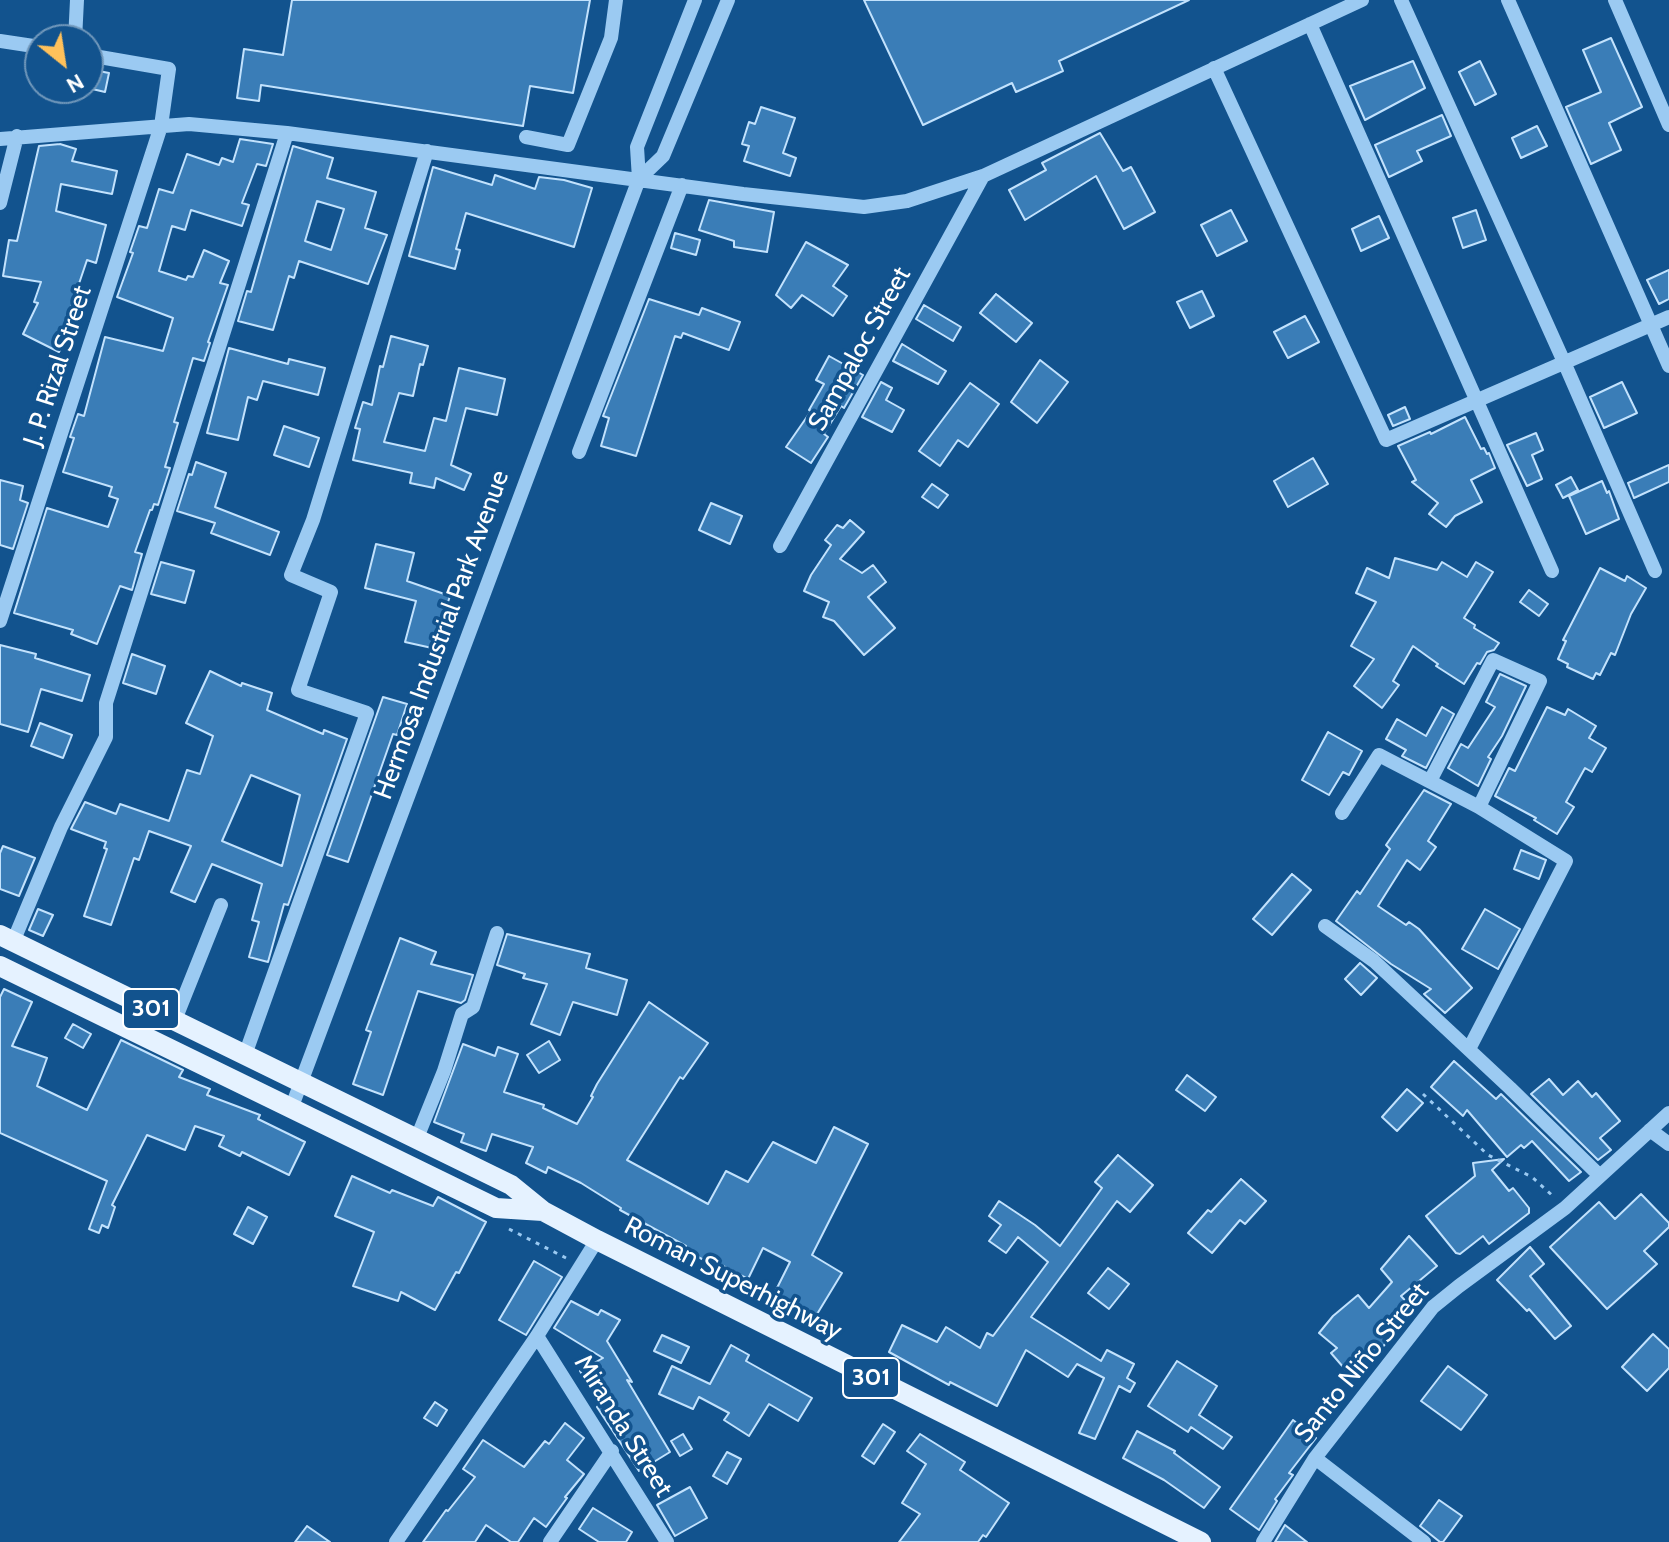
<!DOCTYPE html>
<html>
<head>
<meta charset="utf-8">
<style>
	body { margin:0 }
	#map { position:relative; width:1669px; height:1542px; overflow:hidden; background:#12538e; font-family:Cabin,sans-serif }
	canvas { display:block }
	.north { position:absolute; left:24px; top:24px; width:80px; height:80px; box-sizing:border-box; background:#12538e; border:2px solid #7198bb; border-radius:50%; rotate:150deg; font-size:22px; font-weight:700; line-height:32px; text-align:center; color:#fff }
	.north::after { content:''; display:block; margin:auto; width:28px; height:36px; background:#ffc15b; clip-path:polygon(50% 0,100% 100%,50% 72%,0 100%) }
</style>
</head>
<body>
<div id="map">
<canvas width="1669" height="1542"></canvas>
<div class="north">N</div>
</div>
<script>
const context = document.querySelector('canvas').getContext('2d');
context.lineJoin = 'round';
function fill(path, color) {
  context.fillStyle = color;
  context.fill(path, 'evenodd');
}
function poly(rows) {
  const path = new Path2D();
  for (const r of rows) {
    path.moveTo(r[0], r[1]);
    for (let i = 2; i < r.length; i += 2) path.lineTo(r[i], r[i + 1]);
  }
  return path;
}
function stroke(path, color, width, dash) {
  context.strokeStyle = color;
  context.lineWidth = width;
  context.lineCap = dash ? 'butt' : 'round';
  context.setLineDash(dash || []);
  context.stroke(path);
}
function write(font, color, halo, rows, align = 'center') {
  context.font = font + ' Cabin,sans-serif';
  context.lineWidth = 7;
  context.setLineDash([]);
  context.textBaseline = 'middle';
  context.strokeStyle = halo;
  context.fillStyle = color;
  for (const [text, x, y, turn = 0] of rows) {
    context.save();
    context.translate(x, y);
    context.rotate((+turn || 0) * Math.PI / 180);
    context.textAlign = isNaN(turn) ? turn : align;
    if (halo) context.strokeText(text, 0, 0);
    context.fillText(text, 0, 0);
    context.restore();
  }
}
const building = poly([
	[292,0,590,0,573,93,530,86,523,126,261,85,259,101,237,98,244,49,283,55,292,0],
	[864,0,1189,0,1059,61,1063,71,1016,92,1012,83,923,125,864,0],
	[1611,38,1642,107,1609,123,1621,150,1591,164,1566,107,1601,92,1583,50,1611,38],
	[1413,61,1425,88,1365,120,1350,86,1413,61],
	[1480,61,1496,94,1475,105,1459,72,1480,61],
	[88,69,109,73,105,92,88,88,88,69],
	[761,107,795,118,783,153,796,158,790,176,744,161,749,146,742,144,749,122,755,124,761,107],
	[1442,115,1451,136,1417,151,1422,161,1389,177,1375,145,1442,115],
	[1537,126,1547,146,1521,158,1512,138,1537,126],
	[1100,133,1123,171,1131,167,1155,212,1124,229,1096,176,1025,220,1009,190,1046,170,1042,163,1100,133],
	[240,139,273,144,266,166,257,164,242,203,249,205,242,226,191,210,185,230,172,226,159,271,186,280,188,276,193,277,204,250,229,261,220,283,228,285,208,342,210,343,204,361,193,358,174,422,178,423,165,467,170,468,158,505,154,504,152,510,150,510,135,552,142,554,132,590,120,586,97,644,71,634,73,630,14,613,47,508,108,527,118,499,109,496,112,487,63,472,74,438,70,437,78,414,84,416,105,337,163,351,173,318,117,297,133,253,130,252,139,226,147,228,159,189,173,193,187,154,219,165,222,158,233,162,240,139],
	[60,144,76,149,72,161,117,171,112,194,61,184,56,211,106,225,96,263,87,260,66,322,72,324,59,352,23,334,38,303,34,302,41,282,3,276,9,240,17,241,39,146,60,144],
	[293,146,333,158,327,178,376,192,365,228,387,235,368,284,299,261,294,278,289,276,273,330,238,321,247,291,251,292,293,146],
	[317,201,344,209,331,250,305,241,317,201],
	[433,167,492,185,495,175,535,189,539,177,564,180,592,188,574,247,466,213,456,249,460,250,455,269,409,256,433,167],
	[709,200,774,212,767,252,734,247,734,241,699,230,709,200],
	[1231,210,1247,241,1217,256,1201,225,1231,210],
	[1476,210,1486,240,1463,248,1453,218,1476,210],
	[1379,216,1389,238,1361,251,1352,229,1379,216],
	[675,233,700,240,696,255,671,248,675,233],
	[806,242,848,265,833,286,847,296,833,316,802,295,791,308,776,295,806,242],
	[1669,270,1669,299,1659,304,1647,280,1669,270],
	[1202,291,1214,316,1190,328,1177,302,1202,291],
	[996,294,1032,323,1016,342,980,313,996,294],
	[649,299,699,315,702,308,740,322,729,350,683,333,681,338,675,336,636,456,601,446,609,418,603,416,649,299],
	[924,305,961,327,953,341,916,319,924,305],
	[1305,316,1319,342,1288,358,1274,332,1305,316],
	[391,336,428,346,423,365,420,364,413,396,399,393,384,442,425,451,434,418,446,421,459,368,505,379,497,415,466,408,451,465,471,474,464,490,436,478,434,488,410,483,412,473,353,460,360,429,355,428,363,402,372,405,380,366,383,367,391,336],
	[902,344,946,371,938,384,893,361,902,344],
	[229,348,288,364,289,359,325,368,318,395,263,381,257,400,248,397,238,440,207,433,229,348],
	[829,356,863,375,844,408,841,406,824,434,828,437,811,463,786,447,811,411,809,410,824,384,816,380,829,356],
	[1040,360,1068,382,1037,423,1011,402,1040,360],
	[881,382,892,388,886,400,904,410,892,432,862,417,881,382],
	[1622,382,1637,413,1604,428,1590,397,1622,382],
	[970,383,999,404,968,447,958,440,940,466,919,451,970,383],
	[1405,407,1410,419,1393,426,1388,415,1405,407],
	[1465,417,1481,449,1484,448,1487,454,1489,453,1495,468,1471,480,1482,502,1455,516,1446,527,1429,514,1438,503,1412,482,1416,480,1398,446,1430,432,1431,434,1465,417],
	[284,426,319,438,309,467,274,455,284,426],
	[1536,433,1543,450,1532,455,1542,479,1527,486,1507,445,1536,433],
	[1313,458,1328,484,1288,507,1274,481,1313,458],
	[196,462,226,473,215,507,279,532,270,555,211,533,215,523,177,511,189,474,192,475,196,462],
	[1669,465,1669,482,1634,498,1628,483,1669,465],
	[1571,477,1578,490,1563,498,1556,485,1571,477],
	[0,480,23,486,20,500,28,503,13,549,0,545,0,480],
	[1602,481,1607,493,1609,491,1619,519,1586,534,1569,496,1602,481],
	[932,484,948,495,938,508,922,497,932,484],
	[711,503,742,516,730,544,699,530,711,503],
	[850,520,864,532,840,559,862,573,873,565,886,582,868,597,895,628,864,655,834,621,823,617,829,602,804,591,811,575,831,545,825,540,837,525,843,528,850,520],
	[376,544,414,553,407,581,450,596,442,620,439,619,432,648,405,642,416,601,365,588,376,544],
	[1395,558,1437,570,1442,562,1467,577,1476,562,1493,572,1464,618,1475,625,1474,628,1499,643,1494,650,1487,652,1480,664,1477,663,1464,684,1436,666,1438,664,1413,646,1393,681,1399,685,1382,708,1354,686,1374,659,1351,646,1376,602,1356,593,1367,568,1389,578,1395,558],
	[161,562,194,571,185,603,151,594,161,562],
	[1600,568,1625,581,1627,576,1646,588,1631,614,1615,655,1611,653,1600,675,1596,673,1593,679,1567,667,1568,664,1558,659,1566,641,1563,640,1600,568],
	[1529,590,1548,604,1539,616,1520,602,1529,590],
	[0,645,36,654,35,658,90,675,82,701,41,689,28,732,0,724,0,645],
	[132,654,165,666,156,694,123,683,132,654],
	[210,671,241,686,242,683,272,693,267,710,323,734,324,730,347,739,288,905,284,904,268,962,249,957,259,922,252,920,262,884,212,864,195,902,171,892,191,846,149,831,139,860,134,858,111,925,84,916,107,849,104,848,106,842,71,829,85,802,116,814,120,804,169,821,187,770,200,774,213,736,186,723,210,671],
	[251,775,300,795,282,866,222,841,251,775],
	[1500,674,1526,686,1502,736,1488,757,1491,759,1478,786,1448,768,1461,744,1468,748,1495,707,1486,702,1500,674],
	[383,697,407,704,397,735,393,734,348,862,327,855,383,697],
	[1442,707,1454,714,1426,768,1402,756,1406,750,1386,739,1397,719,1426,736,1442,707],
	[1547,707,1565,715,1568,709,1596,726,1589,738,1606,748,1592,772,1585,768,1566,802,1574,807,1557,834,1534,820,1536,818,1495,796,1509,768,1515,771,1547,707],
	[40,723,72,735,63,758,31,746,40,723],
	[1328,732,1362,751,1349,775,1343,772,1329,795,1302,780,1328,732],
	[1424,790,1451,804,1428,841,1436,847,1420,870,1407,860,1378,906,1406,925,1409,922,1419,929,1472,988,1445,1013,1424,994,1431,989,1391,964,1336,921,1357,891,1360,894,1390,849,1386,845,1424,790],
	[3,846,35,858,19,896,0,889,0,853,3,846],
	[1521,850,1546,860,1539,879,1514,869,1521,850],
	[1292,874,1311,890,1272,935,1253,919,1292,874],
	[38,909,53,915,43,936,29,930,38,909],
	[1485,909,1520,929,1498,969,1462,949,1485,909],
	[507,934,590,954,586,968,627,980,617,1015,573,1002,560,1035,531,1024,547,984,523,978,525,974,497,965,507,934],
	[400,938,436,952,431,964,473,975,465,1000,461,1003,418,991,383,1095,353,1084,371,1032,366,1030,400,938],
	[1360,963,1377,978,1361,995,1345,979,1360,963],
	[4,989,32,1002,12,1046,47,1058,37,1086,87,1110,121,1040,183,1070,179,1077,210,1089,207,1095,260,1115,258,1119,305,1142,289,1175,242,1152,240,1156,219,1146,224,1136,195,1126,185,1150,147,1135,112,1205,115,1207,108,1228,102,1225,99,1233,89,1229,107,1181,0,1133,0,997,4,989],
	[649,1002,708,1043,683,1079,680,1077,627,1160,708,1204,726,1171,748,1182,773,1142,816,1163,834,1127,868,1144,812,1255,842,1273,811,1324,790,1311,792,1308,772,1298,790,1262,763,1248,748,1279,706,1257,704,1260,684,1250,686,1246,620,1210,621,1208,581,1183,548,1167,546,1173,526,1163,533,1147,492,1134,486,1151,461,1142,464,1134,434,1122,463,1044,495,1056,498,1047,518,1054,504,1092,544,1105,543,1108,577,1124,593,1097,591,1096,597,1084,649,1002],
	[73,1024,91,1034,83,1048,65,1038,73,1024],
	[549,1041,560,1060,539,1073,527,1055,549,1041],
	[1454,1061,1496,1099,1501,1094,1581,1172,1569,1181,1532,1141,1524,1148,1521,1145,1507,1157,1467,1110,1463,1116,1431,1087,1454,1061],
	[1187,1075,1216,1097,1205,1111,1176,1090,1187,1075],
	[1549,1079,1563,1095,1578,1081,1592,1097,1596,1093,1620,1121,1600,1138,1611,1150,1598,1160,1531,1094,1549,1079],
	[1407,1089,1423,1103,1397,1131,1382,1117,1407,1089],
	[1118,1155,1153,1185,1130,1212,1117,1201,1031,1317,1101,1361,1107,1350,1134,1364,1127,1378,1135,1383,1130,1392,1119,1386,1095,1439,1079,1433,1104,1378,1077,1364,1068,1377,1026,1350,997,1406,950,1382,949,1385,889,1352,902,1325,937,1342,946,1327,980,1348,987,1333,993,1336,1048,1262,1018,1237,1006,1253,989,1241,1001,1225,989,1216,999,1201,1035,1225,1060,1246,1102,1188,1095,1182,1118,1155],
	[1504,1159,1492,1170,1509,1191,1513,1188,1529,1208,1529,1213,1489,1244,1483,1236,1460,1254,1456,1253,1426,1216,1475,1176,1473,1163,1504,1159],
	[352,1176,390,1193,392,1190,433,1206,438,1197,486,1222,459,1273,456,1272,435,1310,401,1292,398,1301,353,1286,374,1232,335,1216,352,1176],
	[1241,1179,1266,1201,1245,1224,1240,1220,1212,1253,1188,1233,1208,1210,1211,1212,1241,1179],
	[1641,1194,1669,1223,1669,1227,1644,1251,1657,1264,1607,1309,1550,1247,1599,1202,1615,1219,1641,1194],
	[248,1207,267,1217,253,1244,234,1234,248,1207],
	[1409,1236,1437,1266,1401,1296,1412,1308,1393,1325,1398,1329,1380,1350,1350,1375,1331,1353,1337,1348,1319,1333,1333,1316,1358,1295,1369,1308,1392,1282,1381,1269,1409,1236],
	[1530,1247,1544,1264,1530,1276,1571,1326,1555,1339,1529,1309,1527,1311,1497,1280,1530,1247],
	[534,1261,562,1277,526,1335,499,1320,534,1261],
	[1108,1268,1129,1284,1109,1309,1088,1293,1108,1268],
	[571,1301,598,1315,601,1310,620,1320,607,1341,632,1382,627,1380,670,1452,639,1471,597,1407,600,1404,580,1371,603,1358,554,1328,571,1301],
	[1653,1334,1669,1349,1669,1368,1647,1391,1622,1367,1653,1334],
	[662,1335,689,1347,681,1363,654,1351,662,1335],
	[731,1345,749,1355,746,1361,812,1398,798,1421,769,1404,749,1436,724,1420,729,1413,699,1397,693,1409,659,1394,672,1366,710,1384,731,1345],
	[1177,1361,1217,1386,1199,1415,1232,1437,1223,1449,1191,1427,1188,1432,1148,1406,1177,1361],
	[1448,1366,1487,1395,1461,1430,1421,1401,1448,1366],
	[435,1402,447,1410,437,1426,424,1418,435,1402],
	[1293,1420,1316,1438,1289,1473,1293,1475,1275,1499,1277,1501,1259,1530,1230,1509,1293,1420],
	[565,1423,584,1438,567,1460,584,1474,565,1497,567,1498,546,1527,534,1518,518,1542,511,1542,486,1525,475,1542,423,1542,446,1510,448,1511,475,1477,463,1469,483,1440,524,1467,545,1441,549,1444,565,1423],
	[883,1424,895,1432,874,1464,862,1456,883,1424],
	[1137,1431,1175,1451,1174,1453,1220,1487,1204,1508,1164,1480,1123,1458,1137,1431],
	[683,1434,692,1449,680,1456,671,1441,683,1434],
	[920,1434,965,1462,960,1470,1009,1503,986,1537,983,1535,978,1542,899,1542,920,1514,902,1503,926,1464,907,1451,920,1434],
	[727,1452,741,1459,727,1484,713,1476,727,1452],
	[690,1487,707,1518,675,1536,657,1505,690,1487],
	[1439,1500,1462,1516,1443,1542,1440,1542,1420,1526,1439,1500],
	[593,1508,632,1532,626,1542,599,1542,579,1529,593,1508],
	[1285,1525,1307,1542,1275,1542,1285,1525],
	[307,1526,330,1542,295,1542,307,1526]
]);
const path = poly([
	[1423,1094,1488,1155,1532,1177,1554,1197],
	[509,1229,566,1258]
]);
const minor = poly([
	[1401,0,1564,362,1655,571],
	[1508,0,1669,366],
	[1615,0,1669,125],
	[1310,24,1552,571],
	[75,40,77,0],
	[0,41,40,47],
	[1214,68,1386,440,1669,317],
	[526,137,568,145,611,38,616,0],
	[0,139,189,124,287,133,743,194,864,207,907,201,983,176,1362,0],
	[639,179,663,156,728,0],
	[0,203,17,136],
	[579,452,682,185],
	[780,546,983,176],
	[0,621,161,126,169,69,88,55],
	[1430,781,1493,660,1540,681,1479,807],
	[1342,813,1379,755,1479,807,1566,861,1469,1049],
	[1325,926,1374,961,1510,1088,1600,1176],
	[13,942,61,827,106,737,106,703,287,133],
	[175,1020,221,905],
	[245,1055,367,713,298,690,331,592,291,575,313,520,427,151],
	[291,1109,639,179,637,147,695,0],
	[1650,1130,1669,1144],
	[417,1138,444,1071,462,1014,473,1007,497,933],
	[537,1336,667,1542],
	[1315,1458,1424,1542],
	[396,1542,537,1336,597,1240],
	[550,1542,612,1451],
	[1263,1542,1315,1458,1433,1307,1459,1286,1565,1208,1669,1113]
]);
const major = poly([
	[0,935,511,1185,543,1211,597,1240,1201,1542],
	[0,966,496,1208,543,1211]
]);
const shields = [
	[151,1009,56],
	[871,1378,56]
];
const shieldNames = [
	["301",151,1009],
	["301",871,1378]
];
const streetNames = [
	["Sampaloc Street",860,349,-61],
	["J. P. Rizal Street",58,366,-72],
	["Hermosa Industrial Park Avenue",442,635,-70],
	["Roman Superhighway",733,1279,27],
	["Santo Niño Street",1362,1363,-51],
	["Miranda Street",623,1426,58]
];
fill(building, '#3a7db7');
stroke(building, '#c2e2fd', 2);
stroke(path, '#9bcaf2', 3, [4, 6]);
stroke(minor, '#9bcaf2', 14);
stroke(major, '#e5f2ff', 20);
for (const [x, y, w] of shields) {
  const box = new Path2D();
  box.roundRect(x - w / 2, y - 20, w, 40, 6);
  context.fillStyle = '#12538e';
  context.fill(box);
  stroke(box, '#fff', 2);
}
write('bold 24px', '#fff', null, shieldNames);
write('26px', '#fff', '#12538e', streetNames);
</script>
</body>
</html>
